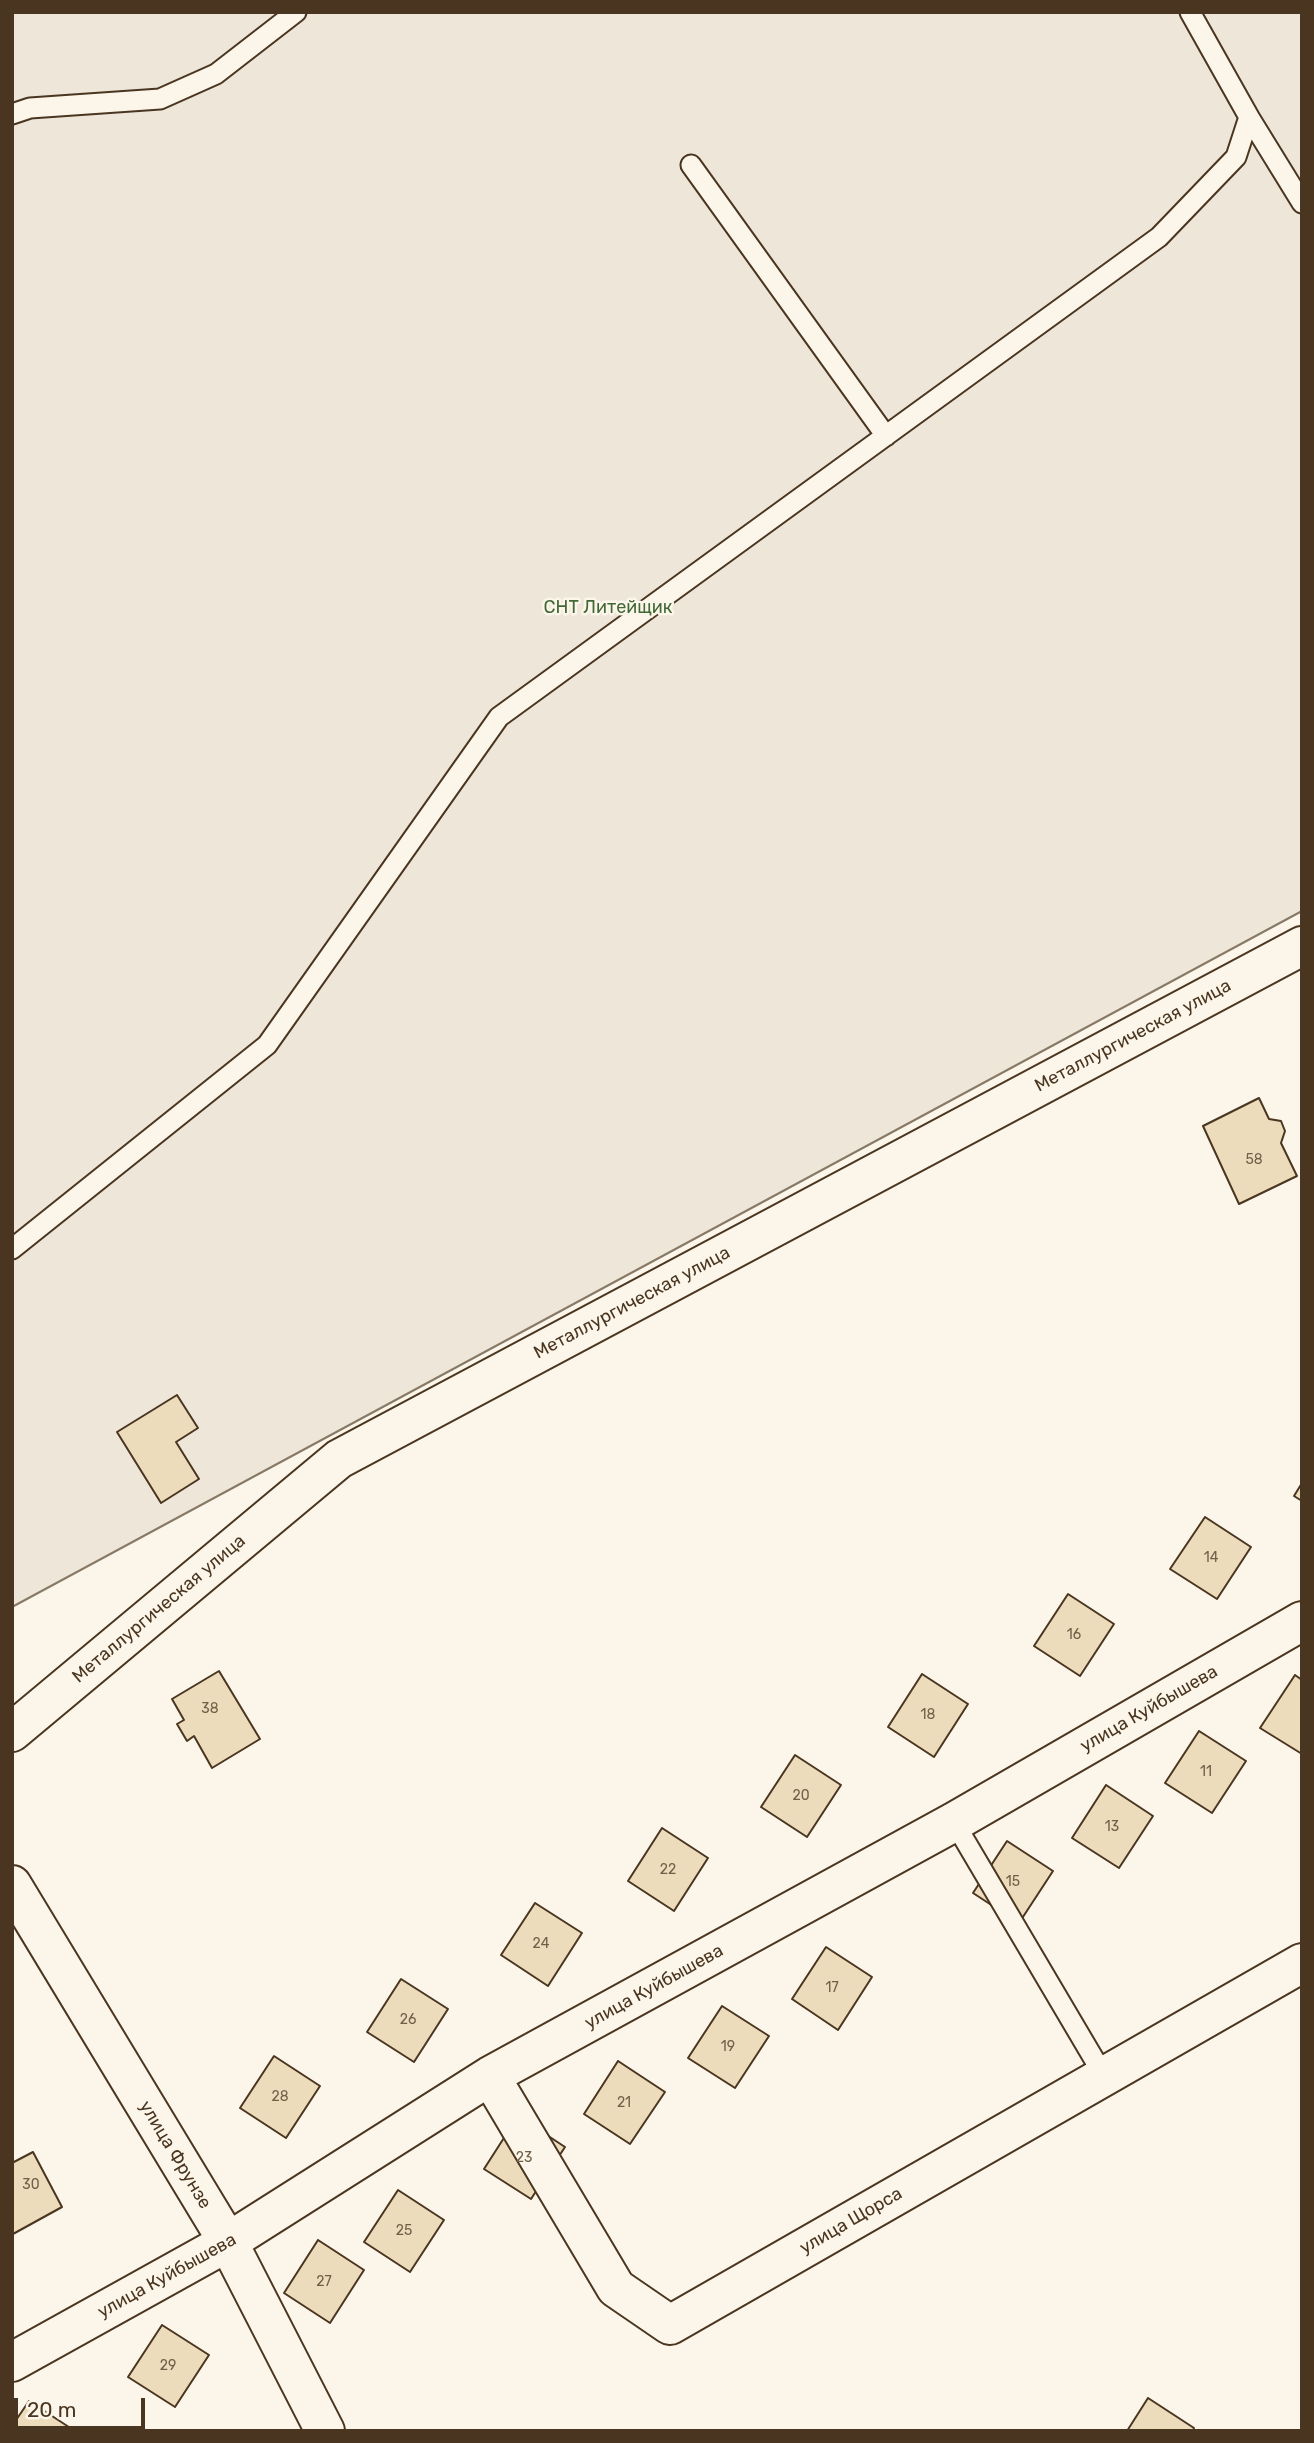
<!DOCTYPE html>
<html>
<head>
<meta charset="utf-8">
<style>
	body { margin:0 }
	#map { position:relative; width:1314px; height:2443px; overflow:hidden; background:#fbf6e9; font-family:Rubik,sans-serif }
	canvas { display:block }
	.frame { position:absolute; inset:0; border:14px solid #4a3520; pointer-events:none }
	.scale { position:absolute; left:14px; top:2398px; width:131px; height:32px; box-sizing:border-box; border:4px solid #4a3520; border-top:0; padding-left:9px; font-size:21px; line-height:24px; white-space:nowrap; color:#4a3520; -webkit-text-stroke:5px #fbf6e9; paint-order:stroke }
</style>
</head>
<body>
<div id="map">
<canvas width="1314" height="2443"></canvas>
<div class="frame"></div>
<div class="scale">20 m</div>
</div>
<script>
const context = document.querySelector('canvas').getContext('2d');
context.lineJoin = 'round';
function fill(path, color) {
  context.fillStyle = color;
  context.fill(path, 'evenodd');
}
function poly(rows) {
  const path = new Path2D();
  for (const r of rows) {
    path.moveTo(r[0], r[1]);
    for (let i = 2; i < r.length; i += 2) path.lineTo(r[i], r[i + 1]);
  }
  return path;
}
function stroke(path, color, width, dash) {
  context.strokeStyle = color;
  context.lineWidth = width;
  context.lineCap = dash ? 'butt' : 'round';
  context.setLineDash(dash || []);
  context.stroke(path);
}
function write(font, color, halo, rows, align = 'center') {
  context.font = font + ' Rubik,sans-serif';
  context.lineWidth = 5;
  context.setLineDash([]);
  context.textBaseline = 'middle';
  context.strokeStyle = halo;
  context.fillStyle = color;
  for (const [text, x, y, turn = 0] of rows) {
    context.save();
    context.translate(x, y);
    context.rotate((+turn || 0) * Math.PI / 180);
    context.textAlign = isNaN(turn) ? turn : align;
    if (halo) context.strokeText(text, 0, 0);
    context.fillText(text, 0, 0);
    context.restore();
  }
}
const green = poly([
	[12,12,1302,12,1302,911,12,1607,12,12]
]);
const building = poly([
	[1259,1098,1269,1119,1281,1121,1285,1131,1281,1143,1297,1176,1239,1204,1203,1126,1259,1098],
	[177,1395,198,1428,176,1442,199,1479,161,1503,117,1432,177,1395],
	[1302,1483,1302,1501,1294,1496,1302,1483],
	[1205,1517,1251,1547,1217,1599,1170,1569,1205,1517],
	[1068,1594,1114,1624,1080,1676,1034,1646,1068,1594],
	[219,1671,260,1739,212,1768,194,1736,187,1741,177,1724,184,1720,172,1699,219,1671],
	[922,1674,968,1704,934,1757,888,1727,922,1674],
	[1295,1675,1302,1680,1302,1754,1260,1728,1295,1675],
	[1199,1731,1246,1761,1212,1813,1165,1783,1199,1731],
	[795,1755,841,1785,807,1837,761,1807,795,1755],
	[1106,1785,1153,1816,1119,1868,1072,1838,1106,1785],
	[662,1828,708,1858,674,1911,628,1881,662,1828],
	[1007,1841,1053,1871,1019,1923,973,1893,1007,1841],
	[535,1903,582,1933,548,1986,501,1955,535,1903],
	[826,1947,872,1977,838,2030,792,1999,826,1947],
	[401,1979,448,2009,414,2062,367,2032,401,1979],
	[722,2006,769,2036,735,2088,688,2058,722,2006],
	[274,2056,320,2086,286,2138,240,2108,274,2056],
	[618,2061,665,2092,630,2144,584,2114,618,2061],
	[518,2116,565,2147,531,2199,484,2169,518,2116],
	[33,2152,62,2207,13,2234,12,2163,33,2152],
	[398,2190,444,2220,410,2272,364,2242,398,2190],
	[318,2240,364,2270,330,2323,284,2293,318,2240],
	[162,2325,209,2355,175,2407,128,2377,162,2325],
	[1148,2398,1194,2428,1193,2431,1127,2431,1148,2398],
	[29,2401,75,2431,12,2431,12,2426,29,2401]
]);
const service = poly([
	[12,114,30,108,160,99,216,74,296,12],
	[1249,117,1302,203],
	[691,165,886,436],
	[12,1249,267,1045,499,717,1159,237,1236,157,1249,117,1190,12],
	[954,1822,1104,2076]
]);
const minor = poly([
	[12,1732,339,1459,1302,946],
	[12,1885,228,2242,325,2431],
	[490,2076,616,2288,670,2325,1302,1963],
	[12,2362,228,2242,490,2076,954,1822,1302,1621]
]);
const numberNames = [
	["58",1254,1160],
	["14",1211,1558],
	["16",1074,1635],
	["38",210,1709],
	["18",928,1715],
	["11",1206,1772],
	["20",801,1796],
	["13",1112,1827],
	["22",668,1870],
	["15",1013,1882],
	["24",541,1944],
	["17",832,1988],
	["26",408,2020],
	["19",728,2047],
	["28",280,2097],
	["21",624,2103],
	["23",524,2158],
	["30",31,2185],
	["25",404,2231],
	["27",324,2282],
	["29",168,2366]
];
const parkNames = [
	["СНТ Литейщик",608,608]
];
const streetNames = [
	["Металлургическая улица",1133,1036,-28],
	["Металлургическая улица",632,1303,-28],
	["Металлургическая улица",159,1609,-40],
	["улица Куйбышева",1149,1709,-30],
	["улица Куйбышева",654,1987,-29],
	["улица Фрунзе",175,2155,59],
	["улица Щорса",851,2221,-30],
	["улица Куйбышева",167,2276,-29]
];
fill(green, '#ede6d9');
stroke(green, '#887966', 2);
fill(building, '#ecdcbc');
stroke(building, '#4a3520', 2);
stroke(service, '#4a3520', 23);
stroke(minor, '#4a3520', 42);
stroke(service, '#fbf6e9', 19);
stroke(minor, '#fbf6e9', 38);
write('14px', '#725f47', null, numberNames);
write('18px', '#436837', '#fbf6e9', parkNames);
write('18px', '#4a3520', '#fbf6e9', streetNames);
</script>
</body>
</html>
